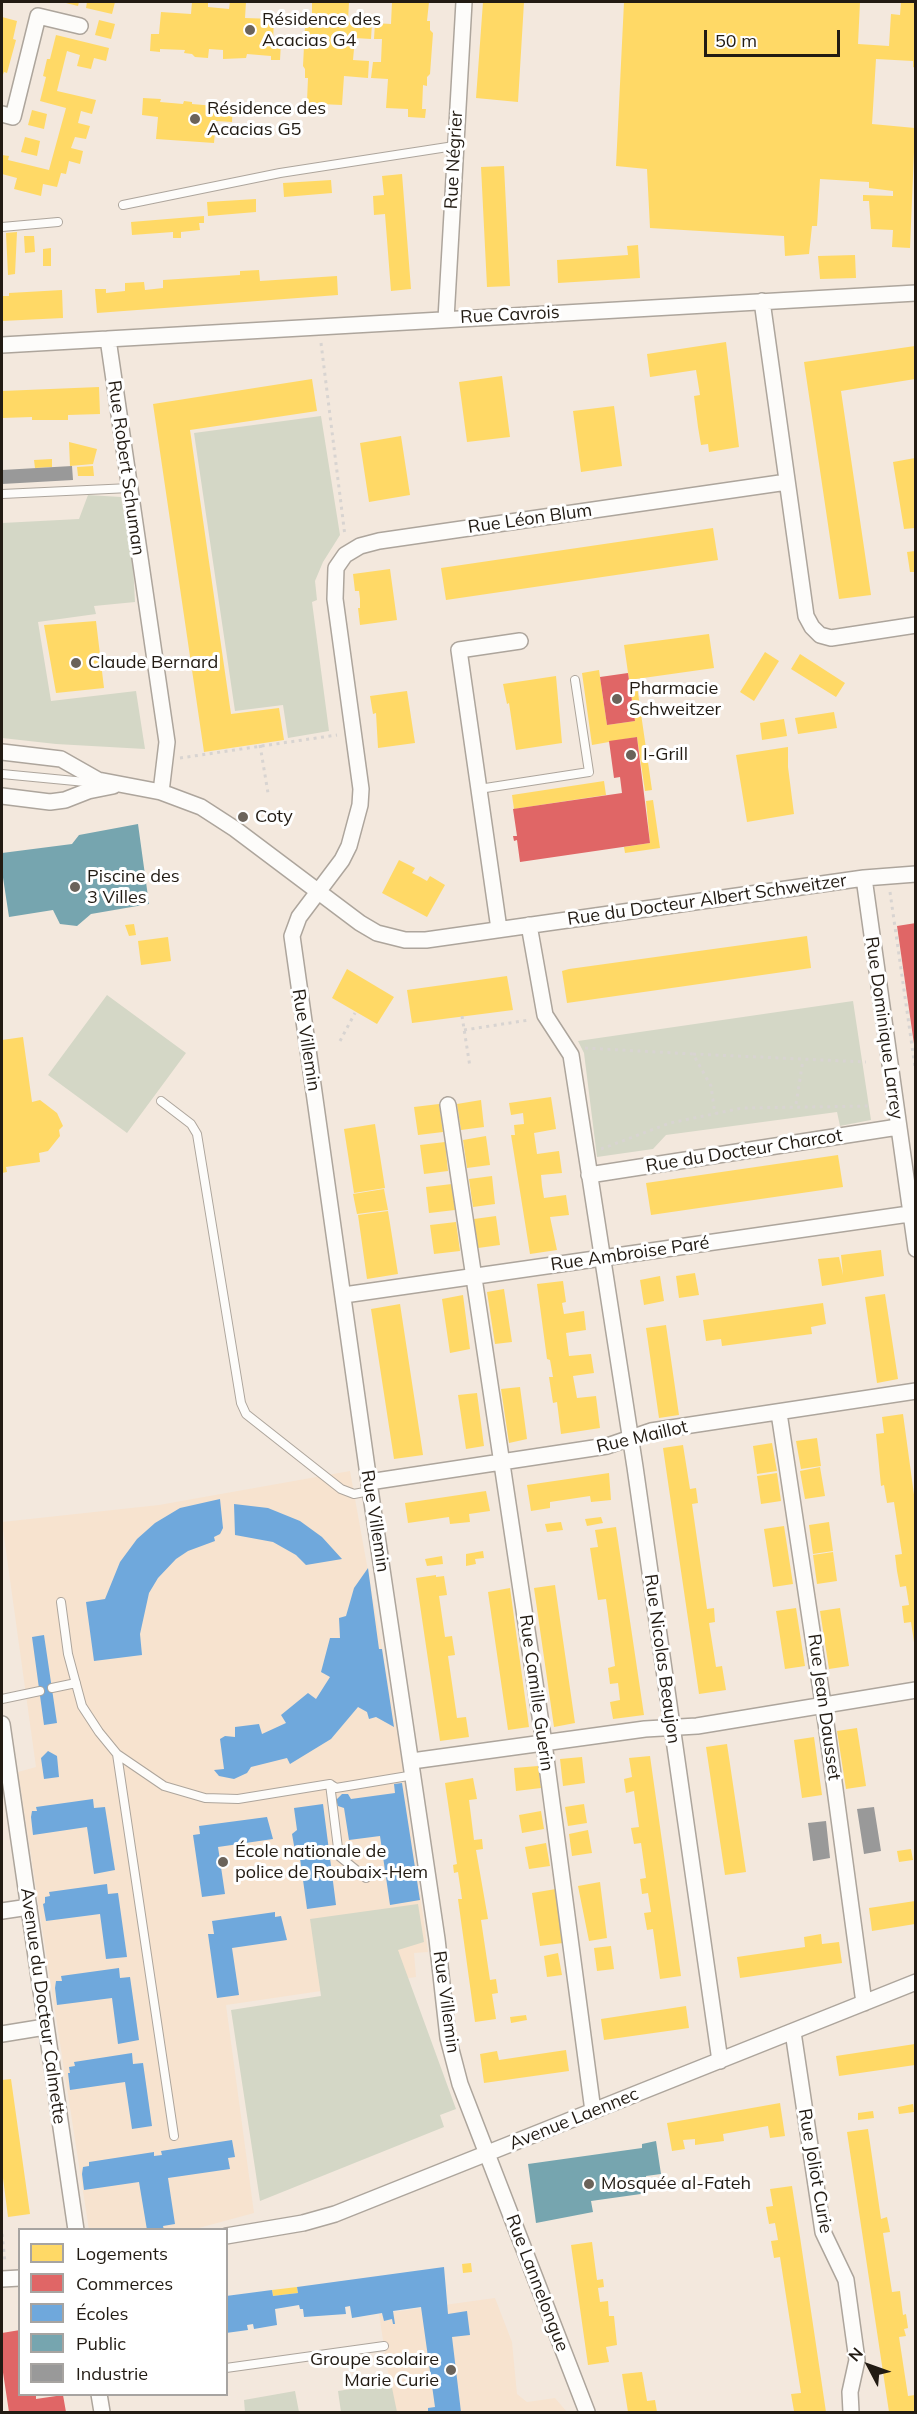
<!DOCTYPE html>
<html>
<head>
<meta charset="utf-8">
<style>
	body { margin:0 }
	#map { position:relative; width:917px; height:2414px; overflow:hidden; background:#f3e8dd; font-family:Mulish,sans-serif }
	canvas { display:block }
	.frame { position:absolute; inset:0; border:3px solid #221b13; pointer-events:none }
	.legend { position:absolute; left:18px; top:2228px; width:210px; height:168px; box-sizing:border-box; background:#fff; border:2px solid #a7a4a1; margin:0; padding:8px 10px; list-style:none; font-size:18px; color:#221b13 }
	.legend li { display:flex; align-items:center; gap:12px; height:30px }
	.legend b { width:30px; border:2px solid #a7a4a1 }
	.north { position:absolute; left:839px; top:2336px; width:60px; height:60px; -webkit-text-stroke:4px #fff; paint-order:stroke; rotate:311deg; font-size:16px; font-weight:700; line-height:24px; text-align:center; color:#221b13 }
	.north::after { content:''; display:block; margin:auto; width:21px; height:27px; background:#221b13; clip-path:polygon(50% 0,100% 100%,50% 72%,0 100%) }
	.scale { position:absolute; left:704px; top:30px; width:136px; height:27px; box-sizing:border-box; border:3px solid #221b13; border-top:0; padding-left:8px; font-size:18px; line-height:21px; white-space:nowrap; color:#221b13; -webkit-text-stroke:4px #fff; paint-order:stroke }
</style>
</head>
<body>
<div id="map">
<canvas width="917" height="2414"></canvas>
<div class="frame"></div>
<ul class="legend">
<li><b style="height:16px;background:#ffd966"></b>Logements</li>
<li><b style="height:16px;background:#e06666"></b>Commerces</li>
<li><b style="height:16px;background:#6fa8dc"></b>Écoles</li>
<li><b style="height:16px;background:#76a5af"></b>Public</li>
<li><b style="height:16px;background:#999"></b>Industrie</li>
</ul>
<div class="north">N</div>
<div class="scale">50 m</div>
</div>
<script>
const context = document.querySelector('canvas').getContext('2d');
context.lineJoin = 'round';
function fill(path, color) {
  context.fillStyle = color;
  context.fill(path, 'evenodd');
}
function poly(rows) {
  const path = new Path2D();
  for (const r of rows) {
    path.moveTo(r[0], r[1]);
    for (let i = 2; i < r.length; i += 2) path.lineTo(r[i], r[i + 1]);
  }
  return path;
}
function stroke(path, color, width, dash) {
  context.strokeStyle = color;
  context.lineWidth = width;
  context.lineCap = dash ? 'butt' : 'round';
  context.setLineDash(dash || []);
  context.stroke(path);
}
function write(font, color, halo, rows, align = 'center') {
  context.font = font + ' Mulish,sans-serif';
  context.lineWidth = 6;
  context.setLineDash([]);
  context.textBaseline = 'middle';
  context.strokeStyle = halo;
  context.fillStyle = color;
  for (const [text, x, y, turn = 0] of rows) {
    context.save();
    context.translate(x, y);
    context.rotate((+turn || 0) * Math.PI / 180);
    context.textAlign = isNaN(turn) ? turn : align;
    if (halo) context.strokeText(text, 0, 0);
    context.fillText(text, 0, 0);
    context.restore();
  }
}
const built = poly([
	[350,1471,399,1743,428,1952,414,1953,416,1977,226,2005,254,2213,195,2229,89,2230,18,1772,36,1767,2,1522,159,1505],
	[495,2298,512,2342,517,2394,527,2402,555,2398,567,2412,394,2412,379,2314]
]);
const green = poly([
	[321,416,340,535,323,562,315,581,317,600,312,602,329,731,288,738,283,705,235,711,194,433],
	[88,495,121,497,133,563,135,602,94,606,96,614,38,622,51,701,136,691,145,749,56,744,2,738,2,523,79,519],
	[107,995,186,1053,127,1133,48,1075],
	[853,1001,871,1120,840,1126,837,1112,666,1135,653,1149,597,1157,584,1053,578,1041],
	[418,1904,424,1942,398,1950,456,2109,440,2115,444,2127,260,2201,231,2010,321,1996,310,1919],
	[391,2383,397,2412,341,2412,338,2391],
	[295,2391,299,2412,245,2412,244,2400]
]);
const homes = poly([
	[62,2,79,2,78,6],
	[87,2,115,2,112,14,86,8],
	[192,2,208,2,208,7,229,9,230,2,246,2,245,18,274,19,273,42,281,42,280,60,271,60,271,56,247,54,246,58,223,59,223,50,209,49,208,58,195,57,192,54,184,53,185,50,160,49,160,52,150,51,151,34,159,34,161,12,191,14],
	[312,2,349,2,348,21,372,23,371,39,355,38,353,60,369,61,368,78,344,76,342,105,320,104,320,112,303,111,303,101,307,101,308,78,305,78,305,69,303,66,305,26,308,24,308,15,312,15],
	[392,2,429,2,427,21,430,21,430,30,433,33,430,74,427,77,427,86,423,85,422,109,426,109,425,118,408,117,408,109,386,108,388,79,371,78,373,62,381,62,382,39,374,39,375,23,391,24],
	[483,2,524,2,518,102,476,98],
	[624,2,860,2,858,44,889,46,891,14,900,15,901,2,915,2,915,68,913,67,913,61,876,59,872,124,915,128,910,248,892,247,893,230,871,229,869,201,863,201,863,195,893,196,893,191,869,188,869,182,820,179,817,226,812,226,809,254,785,256,784,236,650,228,647,169,616,166],
	[2,17,17,21,13,39,16,40,7,73,4,72,2,77],
	[99,20,115,24,111,39,95,35],
	[56,35,109,48,106,61,94,58,91,69,77,66,80,55,67,51,57,91,96,100,92,114,81,111,78,123,90,126,86,139,75,137,71,148,83,151,80,164,69,161,66,174,61,173,57,187,43,184,41,196,14,189,17,178,2,174,2,155,9,156,8,160,49,170,66,108,40,101,46,77,43,76,47,59,50,59],
	[143,98,161,99,160,102,183,104,184,101,192,102,192,104,215,106,215,103,233,104,232,122,216,121,214,143,156,139,158,117,142,115],
	[32,110,47,114,44,129,28,125],
	[25,137,40,141,37,156,21,152],
	[504,166,510,286,487,287,481,167],
	[402,174,411,289,391,291,385,214,374,215,373,196,384,195,382,176],
	[331,180,332,193,284,197,283,183],
	[256,199,256,212,208,216,207,202],
	[204,216,204,223,199,223,200,230,181,232,181,238,173,238,173,232,132,235,131,222],
	[17,232,15,274,8,275,6,233],
	[24,236,34,236,35,252,25,253],
	[638,245,640,278,558,283,557,260,628,255,627,246],
	[51,248,51,266,43,266,43,249],
	[855,255,856,278,820,279,818,256],
	[259,270,260,281,337,276,338,295,97,313,95,289,106,289,106,293,125,291,125,283,144,282,145,290,163,288,163,280,240,275,240,271],
	[62,290,63,318,2,321,2,296,9,296,9,293],
	[726,342,739,447,709,452,708,444,701,445,698,427,694,396,700,395,696,370,650,377,647,354],
	[915,346,915,379,841,391,871,595,839,599,804,362],
	[502,376,510,437,467,442,459,382],
	[312,379,317,411,190,430,231,714,279,708,284,740,204,752,153,404],
	[99,387,100,414,68,415,68,420,32,420,32,417,2,418,2,391],
	[614,406,622,466,581,472,573,411],
	[401,436,410,495,369,502,360,443],
	[69,442,97,449,93,464,70,466],
	[915,458,915,528,904,529,893,462],
	[52,459,52,467,35,468,34,460],
	[93,466,94,476,78,476,77,467],
	[713,528,718,560,446,600,441,568],
	[915,551,915,572,910,572,907,552],
	[390,569,397,620,360,625,358,608,360,608,360,599,359,591,355,591,353,574],
	[96,621,104,688,56,693,44,625],
	[709,634,714,668,636,679,652,790,645,791,637,737,592,745,582,673,599,670,607,725,635,721,624,645],
	[765,652,779,661,754,701,740,692],
	[800,654,845,683,836,697,791,669],
	[556,676,562,743,516,750,509,703,507,704,503,684],
	[407,691,415,743,378,748,376,713,373,714,370,696],
	[834,712,837,728,798,734,795,718],
	[784,719,787,736,762,740,760,723],
	[788,747,788,767,794,814,747,822,736,755],
	[604,781,606,795,514,809,512,795],
	[653,800,660,848,625,853,624,847,650,843,646,801],
	[399,860,415,868,412,873,420,877,427,881,430,876,445,885,427,917,382,893],
	[134,924,136,935,129,936,125,925],
	[807,936,811,968,567,1003,562,971,569,969],
	[168,937,171,961,141,965,138,941],
	[347,969,394,997,377,1024,332,998],
	[507,976,513,1010,412,1023,407,990],
	[23,1037,32,1102,40,1100,57,1113,63,1126,59,1130,60,1136,48,1151,39,1153,40,1162,6,1167,7,1172,2,1173,2,1040],
	[551,1097,556,1129,534,1133,537,1154,559,1151,562,1173,541,1175,542,1186,544,1198,566,1195,569,1215,550,1217,557,1250,530,1254,511,1135,515,1135,514,1125,524,1124,523,1113,511,1115,509,1103],
	[481,1100,484,1127,461,1130,457,1104],
	[439,1104,443,1132,418,1135,414,1107],
	[375,1124,385,1188,354,1193,344,1129],
	[486,1136,490,1165,467,1168,463,1140],
	[445,1142,448,1171,424,1174,420,1145],
	[838,1155,843,1187,651,1215,646,1183],
	[492,1176,495,1204,473,1207,469,1179],
	[452,1184,455,1210,429,1213,426,1187],
	[384,1189,388,1210,357,1214,353,1194],
	[388,1211,398,1274,367,1279,358,1215],
	[496,1216,500,1245,478,1248,474,1219],
	[456,1222,460,1251,434,1254,430,1225],
	[881,1250,884,1276,822,1286,818,1259,839,1257,843,1275,841,1255],
	[695,1273,699,1295,679,1298,676,1276],
	[660,1276,664,1301,644,1305,640,1280],
	[563,1281,566,1302,562,1303,564,1314,584,1311,586,1330,566,1333,569,1356,591,1354,594,1373,573,1376,577,1398,596,1396,600,1428,561,1434,557,1402,553,1403,549,1377,553,1377,550,1360,547,1359,537,1284],
	[504,1289,512,1342,495,1344,487,1292],
	[885,1294,898,1379,877,1383,865,1297],
	[463,1295,470,1349,450,1353,442,1299],
	[823,1303,826,1324,811,1327,812,1334,722,1346,721,1339,706,1341,703,1320],
	[400,1304,423,1455,394,1459,371,1309],
	[666,1325,679,1415,659,1418,646,1328],
	[520,1387,527,1439,509,1443,501,1389],
	[477,1393,484,1446,466,1449,458,1395],
	[903,1414,915,1502,914,1642,911,1622,904,1623,902,1606,909,1605,906,1586,900,1587,897,1571,895,1555,902,1554,894,1502,887,1503,884,1485,881,1486,876,1434,884,1433,882,1417],
	[817,1438,821,1466,801,1469,796,1441],
	[772,1443,777,1471,757,1474,753,1446],
	[683,1445,690,1489,696,1488,698,1503,692,1504,707,1609,714,1608,715,1622,709,1623,716,1667,722,1666,726,1690,699,1694,663,1448],
	[820,1467,825,1496,805,1499,800,1471],
	[609,1473,611,1500,591,1502,590,1496,550,1502,550,1508,531,1511,527,1485],
	[777,1473,781,1501,761,1504,757,1476],
	[486,1491,490,1511,469,1514,470,1522,450,1524,449,1517,408,1523,405,1503],
	[601,1517,603,1523,587,1526,585,1519],
	[561,1522,563,1530,547,1532,545,1524],
	[829,1522,833,1551,813,1554,809,1525],
	[784,1526,793,1584,773,1587,764,1529],
	[616,1527,644,1715,613,1719,610,1702,620,1700,618,1683,610,1684,608,1668,615,1666,606,1599,598,1600,590,1548,598,1547,595,1530],
	[483,1551,484,1558,475,1559,476,1564,466,1566,466,1554],
	[833,1552,837,1581,817,1584,813,1555],
	[442,1556,443,1564,427,1566,425,1559],
	[436,1575,436,1577,444,1576,447,1595,439,1596,445,1637,452,1636,455,1655,448,1656,457,1718,466,1717,469,1737,440,1741,416,1578],
	[555,1585,575,1723,554,1727,534,1588],
	[510,1588,529,1727,508,1730,488,1592],
	[796,1608,805,1666,785,1669,776,1611],
	[840,1608,849,1666,829,1669,820,1611],
	[857,1728,866,1786,846,1789,837,1731],
	[814,1737,822,1795,802,1798,794,1740],
	[727,1744,746,1872,725,1875,706,1747],
	[650,1756,681,1976,660,1979,653,1929,647,1930,644,1913,651,1912,648,1893,642,1894,640,1879,646,1878,641,1843,634,1844,631,1828,639,1827,634,1791,626,1793,624,1779,632,1777,629,1758],
	[582,1757,585,1783,563,1786,560,1759],
	[538,1766,541,1788,516,1791,514,1768],
	[473,1778,477,1799,469,1800,474,1840,482,1839,483,1849,476,1850,488,1919,481,1920,490,1980,496,1979,498,1993,492,1994,496,2019,475,2022,458,1899,462,1899,458,1872,454,1873,453,1865,457,1864,445,1783],
	[584,1804,587,1823,568,1826,565,1807],
	[541,1811,544,1829,522,1833,519,1815],
	[588,1830,592,1853,572,1856,569,1834],
	[546,1843,550,1866,529,1869,525,1847],
	[911,1849,913,1860,899,1862,897,1851],
	[600,1882,607,1938,589,1941,578,1886],
	[556,1889,563,1943,540,1946,532,1893],
	[915,1901,915,1924,872,1931,869,1908],
	[821,1934,822,1944,839,1942,842,1963,740,1978,737,1957,805,1947,804,1937],
	[611,1946,614,1969,597,1971,594,1948],
	[558,1953,562,1975,547,1977,544,1956],
	[686,2006,689,2028,604,2040,601,2019],
	[526,2015,527,2020,511,2023,510,2017],
	[915,2044,915,2065,839,2076,836,2056],
	[566,2050,569,2071,484,2083,480,2054,497,2051,499,2060],
	[11,2079,30,2214,8,2217,2,2170,2,2080],
	[780,2103,785,2136,770,2138,768,2126,723,2134,724,2141,695,2145,695,2139,683,2140,685,2149,672,2151,667,2123],
	[913,2104,914,2112,899,2114,898,2107],
	[873,2111,874,2118,858,2120,858,2113],
	[868,2129,881,2219,887,2217,890,2232,883,2233,892,2292,900,2291,903,2315,906,2314,908,2328,904,2329,906,2336,899,2337,908,2396,915,2395,915,2412,889,2412,847,2132],
	[792,2186,800,2237,826,2412,794,2411,791,2394,801,2393,780,2257,774,2258,771,2241,778,2240,775,2223,769,2224,766,2207,773,2206,770,2189],
	[592,2242,597,2280,603,2279,604,2287,598,2288,600,2302,608,2301,609,2316,614,2316,617,2345,606,2347,609,2362,588,2365,571,2245],
	[471,2263,472,2272,463,2273,462,2264],
	[297,2287,298,2293,273,2296,272,2290],
	[642,2372,647,2401,655,2400,657,2412,628,2412,622,2374]
]);
const shops = poly([
	[628,673,635,721,607,725,600,677],
	[637,737,650,843,520,862,517,840,514,841,513,836,517,836,513,809,622,793,620,777,614,778,609,741],
	[916,923,916,1044,914,1044,897,926],
	[20,2330,20,2394,36,2394,36,2399,63,2395,66,2412,9,2412,2,2366,2,2333]
]);
const schools = poly([
	[220,1499,223,1528,220,1534,214,1537,215,1541,188,1551,176,1559,158,1578,149,1593,140,1634,142,1655,94,1661,86,1602,105,1599,120,1562,137,1539,155,1523,180,1508],
	[234,1504,268,1508,300,1521,322,1537,342,1559,306,1565,296,1555,273,1542,235,1535],
	[368,1568,379,1649,382,1649,394,1727,376,1717,369,1719,367,1712,358,1707,331,1739,290,1764,287,1758,251,1767,247,1773,234,1779,219,1776,214,1770,224,1769,220,1739,225,1736,235,1737,235,1727,259,1724,262,1734,286,1723,281,1715,308,1693,316,1699,330,1677,321,1672,330,1638,340,1638,339,1618,346,1616,354,1588],
	[44,1635,57,1723,44,1725,32,1637],
	[48,1751,57,1756,59,1777,44,1779,41,1758],
	[402,1783,420,1900,390,1905,380,1836,349,1840,344,1808,338,1806,336,1800,342,1794,348,1794,351,1799,395,1793,394,1784],
	[93,1799,94,1808,105,1807,115,1870,94,1874,87,1827,33,1835,31,1817,32,1811,37,1811,36,1807],
	[323,1804,336,1905,307,1909,299,1851,295,1851,292,1834,297,1830,294,1808],
	[267,1817,273,1839,218,1847,225,1894,202,1897,193,1835,200,1834,199,1826],
	[107,1884,108,1894,118,1893,127,1957,106,1959,100,1914,46,1921,43,1904,45,1903,45,1897,50,1896,49,1892],
	[275,1912,275,1917,281,1916,287,1940,232,1948,239,1995,217,1998,208,1934,214,1934,212,1921],
	[119,1968,120,1978,130,1977,139,2040,118,2044,112,1998,57,2005,55,1988,56,1981,62,1981,61,1976],
	[132,2053,133,2064,143,2063,152,2126,132,2129,125,2082,70,2090,68,2073,70,2073,69,2067,75,2066,74,2062],
	[232,2140,235,2157,228,2158,230,2169,168,2178,175,2224,163,2226,164,2230,147,2230,139,2182,84,2190,82,2174,83,2167,89,2166,89,2162,154,2152,154,2156,162,2155,161,2151],
	[444,2267,448,2314,467,2311,470,2335,452,2337,461,2412,428,2412,428,2408,435,2407,421,2307,393,2311,395,2324,393,2324,392,2319,384,2321,382,2313,352,2318,350,2306,345,2307,346,2314,304,2317,303,2309,300,2309,299,2305,275,2309,277,2325,254,2329,253,2324,247,2325,248,2330,226,2333,226,2296,272,2290,273,2296,298,2293,297,2287]
]);
const public = poly([
	[138,824,149,904,91,914,77,926,60,924,53,910,9,917,2,871,2,853,72,844,79,835],
	[656,2141,661,2174,646,2176,648,2193,591,2201,593,2212,536,2223,528,2164,642,2148,642,2144]
]);
const industry = poly([
	[72,466,73,480,2,484,2,470],
	[874,1807,881,1851,864,1854,857,1809],
	[826,1821,830,1858,813,1861,808,1823]
]);
const path = poly([
	[321,343,345,536],
	[260,745,268,793],
	[180,758,337,735],
	[890,892,916,1074],
	[462,1016,470,1067],
	[464,1030,529,1020],
	[340,1041,355,1013],
	[585,1048,693,1054,711,1086,715,1114],
	[693,1054,866,1062],
	[796,1104,803,1060],
	[601,1149,670,1123,742,1108,872,1106],
	[2,2234,5,2262]
]);
const lane = poly([
	[123,205,280,173,454,146],
	[2,227,58,222],
	[2,494,130,488],
	[2,774,96,783],
	[479,789,589,772,575,680],
	[161,1101,191,1124,197,1134,241,1403,246,1414,341,1489,354,1494,370,1491],
	[61,1602,68,1654,82,1706,99,1732,117,1754,174,2136],
	[52,1688,76,1683],
	[2,1699,40,1691],
	[117,1754,164,1786,205,1798,238,1799,330,1784,336,1788,414,1775],
	[330,1784,339,1856,366,1878],
	[226,2368,384,2346]
]);
const street = poly([
	[2,114,13,117,38,16,80,26],
	[762,301,806,616,812,627,820,635,831,638,916,625],
	[446,319,464,2],
	[108,339,167,742,161,792],
	[2,345,916,293],
	[2,752,61,759,98,780,161,792,201,807,235,829,360,923,377,933,405,940,426,940,864,878,916,874],
	[2,796,50,802,65,800,88,791,113,786],
	[864,878,916,1249],
	[529,925,545,1015,571,1055,635,1467,720,2061],
	[499,929,459,650,520,641],
	[448,1105,544,1743,593,2111],
	[589,1175,898,1127],
	[344,1295,916,1213],
	[779,1413,827,1730,864,2003],
	[369,1482,607,1446,651,1431,916,1391],
	[2,1724,76,2230],
	[412,1761,645,1729,697,1726,916,1690],
	[2,1911,29,1907],
	[793,2032,823,2232,846,2280,857,2360,850,2392,851,2412],
	[2,2034,45,2027],
	[226,2236,303,2223,335,2214,916,1982],
	[2,2279,20,2278],
	[99,2394,102,2412],
	[587,2412,460,2084,448,2038,437,1939,369,1482,292,936,299,917,342,860,349,846,360,805,361,789,335,599,336,568,345,555,360,546,379,541,787,482]
]);
const markers = [
	[250,30,6,"#6b635a"],
	[195,119,6,"#6b635a"],
	[76,663,6,"#6b635a"],
	[617,699,6,"#6b635a"],
	[631,755,6,"#6b635a"],
	[243,817,6,"#6b635a"],
	[75,887,6,"#6b635a"],
	[223,1862,6,"#6b635a"],
	[589,2184,6,"#6b635a"],
	[451,2370,6,"#6b635a"]
];
const poiNames = [
	["Résidence des",262,20],
	["Acacias G4",262,41],
	["Résidence des",207,109],
	["Acacias G5",207,130],
	["Claude Bernard",88,663],
	["Pharmacie",629,689],
	["Schweitzer",629,710],
	["I-Grill",643,755],
	["Coty",255,817],
	["Piscine des",87,877],
	["3 Villes",87,898],
	["École nationale de",235,1852],
	["police de Roubaix-Hem",235,1873],
	["Mosquée al-Fateh",601,2184],
	["Groupe scolaire",439,2360,"right"],
	["Marie Curie",439,2381,"right"]
];
const streetNames = [
	["Rue Négrier",454,160,-87],
	["Rue Cavrois",510,315,-3],
	["Rue Robert Schuman",126,468,82],
	["Rue Léon Blum",530,519,-8],
	["Rue du Docteur Albert Schweitzer",707,900,-8],
	["Rue Dominique Larrey",884,1028,82],
	["Rue Villemin",306,1040,81],
	["Rue du Docteur Charcot",744,1151,-9],
	["Rue Ambroise Paré",630,1254,-8],
	["Rue Maillot",642,1437,-13],
	["Rue Villemin",375,1521,81],
	["Rue Nicolas Beaujon",662,1659,82],
	["Rue Camille Guerin",536,1693,82],
	["Rue Jean Dausset",824,1707,82],
	["Rue Villemin",446,2002,82],
	["Avenue du Docteur Calmette",43,2006,82],
	["Avenue Laennec",574,2119,-22],
	["Rue Joliot Curie",815,2171,80],
	["Rue Lannelongue",537,2283,69]
];
fill(built, '#f7e3cf');
fill(green, '#d4d7c6');
fill(homes, '#ffd966');
fill(shops, '#e06666');
fill(schools, '#6fa8dc');
fill(public, '#76a5af');
fill(industry, '#999');
stroke(lane, '#ada59c', 10);
stroke(street, '#ada59c', 18);
stroke(path, '#d8d4d1', 3, [3, 4.5]);
stroke(lane, '#fdfcfa', 8);
stroke(street, '#fdfcfa', 15);
for (const [x, y, r, color] of markers) {
  const dot = new Path2D();
  dot.arc(x, y, r, 0, 2 * Math.PI);
  context.fillStyle = color;
  context.fill(dot);
  stroke(dot, '#fff', 2);
}
write('18px', '#221b13', '#fff', poiNames, 'left');
write('18px', '#221b13', '#fff', streetNames);
</script>
</body>
</html>
